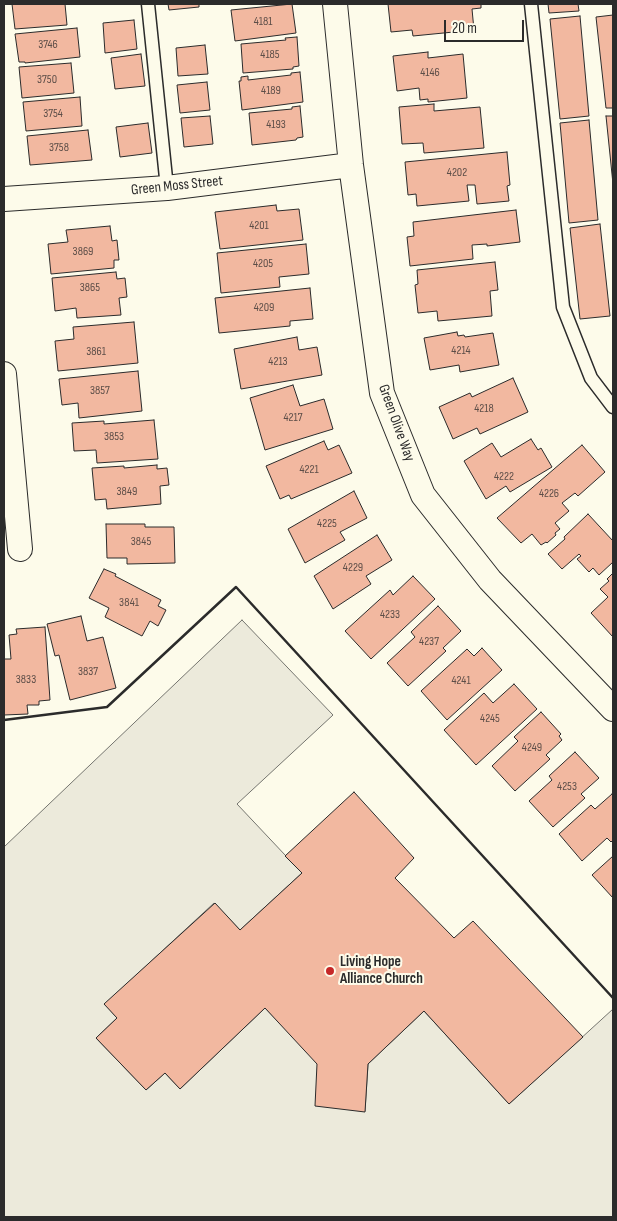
<!DOCTYPE html>
<html>
<head>
<meta charset="utf-8">
<style>
	body { margin:0 }
	#map { position:relative; width:617px; height:1221px; overflow:hidden; background:#fdfbea; font-family:"Sofia Sans Condensed",sans-serif }
	canvas { display:block }
	.frame { position:absolute; inset:0; border:5px solid #2b2b2b; pointer-events:none }
	.scale { position:absolute; left:444px; top:20px; width:80px; height:22px; box-sizing:border-box; border:2px solid #2b2b2b; border-top:0; padding-left:6px; font-size:15px; line-height:18px; white-space:nowrap; color:#2b2b2b; -webkit-text-stroke:4px #fdfbea; paint-order:stroke }
</style>
</head>
<body>
<div id="map">
<canvas width="617" height="1221"></canvas>
<div class="frame"></div>
<div class="scale">20 m</div>
</div>
<script>
const context = document.querySelector('canvas').getContext('2d');
context.lineJoin = 'round';
function fill(path, color) {
  context.fillStyle = color;
  context.fill(path, 'evenodd');
}
function poly(rows) {
  const path = new Path2D();
  for (const r of rows) {
    path.moveTo(r[0], r[1]);
    for (let i = 2; i < r.length; i += 2) path.lineTo(r[i], r[i + 1]);
  }
  return path;
}
function stroke(path, color, width, dash) {
  context.strokeStyle = color;
  context.lineWidth = width;
  context.lineCap = dash ? 'butt' : 'round';
  context.setLineDash(dash || []);
  context.stroke(path);
}
function write(font, color, halo, rows, align = 'center') {
  context.font = font + ' "Sofia Sans Condensed",sans-serif';
  context.lineWidth = 4;
  context.setLineDash([]);
  context.textBaseline = 'middle';
  context.strokeStyle = halo;
  context.fillStyle = color;
  for (const [text, x, y, turn = 0] of rows) {
    context.save();
    context.translate(x, y);
    context.rotate((+turn || 0) * Math.PI / 180);
    context.textAlign = isNaN(turn) ? turn : align;
    if (halo) context.strokeText(text, 0, 0);
    context.fillText(text, 0, 0);
    context.restore();
  }
}
const parking = poly([
	[242,620,333,715,237,804,302,873,240,930,214,903,105,1004,117,1018,96,1038,146,1090,165,1073,180,1089,265,1008,365,1111,368,1064,424,1011,509,1104,613,1009,613,1217,4,1217,4,847,242,620]
]);
const building = poly([
	[12,4,65,4,67,25,15,29,12,4],
	[168,4,199,4,199,7,169,10,168,4],
	[292,4,296,33,235,41,231,10,292,4],
	[388,4,481,4,481,8,472,9,474,30,413,36,412,30,391,32,388,4],
	[548,4,578,4,579,11,549,13,548,4],
	[613,15,613,108,606,108,596,17,613,15],
	[580,16,589,116,560,119,550,19,580,16],
	[134,20,137,49,105,53,103,23,134,20],
	[77,28,80,57,25,63,25,62,19,62,15,34,77,28],
	[297,37,299,66,293,67,293,69,243,73,241,44,286,40,285,38,297,37],
	[205,45,208,74,178,76,176,48,205,45],
	[428,52,428,58,463,54,467,98,428,102,428,99,420,100,419,88,397,91,393,56,428,52],
	[141,54,145,86,115,89,111,58,141,54],
	[71,63,74,93,22,98,19,67,71,63],
	[300,72,303,102,242,110,239,81,241,81,241,77,248,76,248,80,291,75,291,73,300,72],
	[207,82,210,110,180,113,177,85,207,82],
	[80,97,82,126,26,131,23,102,80,97],
	[434,104,434,111,480,107,484,148,424,153,423,143,402,144,399,107,434,104],
	[300,106,303,137,297,138,296,140,252,145,249,113,292,109,292,107,300,106],
	[210,116,213,144,184,147,181,118,210,116],
	[606,116,613,116,613,184,606,116],
	[589,120,598,220,569,223,560,123,589,120],
	[148,123,152,153,120,157,116,127,148,123],
	[88,130,92,160,30,165,27,136,88,130],
	[507,152,510,185,507,186,509,201,477,204,475,185,467,185,469,201,417,206,416,194,408,195,405,162,507,152],
	[276,205,277,211,299,209,303,240,220,249,215,212,276,205],
	[516,210,520,242,487,246,487,244,472,245,473,259,410,266,407,237,414,236,413,222,516,210],
	[600,224,610,316,580,319,570,228,600,224],
	[110,226,112,241,117,240,119,260,114,260,114,268,51,274,48,244,68,242,66,230,110,226],
	[306,244,309,274,279,277,280,287,221,293,217,253,306,244],
	[495,262,498,290,490,291,492,316,438,321,437,311,418,313,415,285,418,284,417,270,495,262],
	[116,272,117,279,125,278,127,297,119,298,121,315,77,318,76,308,55,311,52,278,116,272],
	[310,288,313,319,290,321,290,326,219,333,215,298,310,288],
	[134,322,138,363,58,371,55,341,74,339,73,327,134,322],
	[457,332,458,336,464,335,465,337,493,333,499,365,460,372,459,365,430,370,424,338,457,332],
	[297,337,299,350,317,347,322,375,241,389,234,349,297,337],
	[138,371,142,411,79,418,78,403,62,405,59,379,138,371],
	[513,378,528,412,480,434,477,428,453,439,439,407,470,393,472,397,513,378],
	[293,385,300,406,324,399,333,429,265,450,250,398,293,385],
	[154,420,158,459,97,463,96,450,74,451,72,423,104,421,104,424,154,420],
	[531,439,538,450,541,448,552,467,510,492,506,486,486,499,464,461,492,443,501,457,531,439],
	[324,441,328,450,339,445,352,473,291,499,289,495,280,499,266,466,324,441],
	[582,445,605,472,578,496,575,493,562,503,569,511,555,523,560,529,555,533,556,535,547,543,546,542,541,545,532,534,521,543,497,518,582,445],
	[157,465,157,469,167,468,169,485,160,486,161,504,107,509,106,499,95,500,92,468,124,466,124,468,157,465],
	[354,491,367,518,340,532,345,540,305,563,288,529,354,491],
	[588,514,613,541,613,562,599,575,593,568,589,572,577,559,581,556,579,554,562,569,548,554,565,539,564,537,588,514],
	[106,524,145,524,145,527,174,527,175,563,127,564,127,558,107,558,106,524],
	[377,535,392,560,366,576,371,584,333,609,314,576,377,535],
	[104,569,116,574,115,576,161,600,158,606,166,610,158,626,150,621,142,636,105,617,109,608,89,598,104,569],
	[613,573,613,637,591,613,608,597,600,589,609,581,607,579,613,573],
	[413,576,435,599,371,659,345,631,390,590,393,595,413,576],
	[438,606,461,631,443,648,446,651,408,686,387,663,415,637,411,632,438,606],
	[81,616,87,641,103,637,116,688,70,700,59,655,55,656,47,624,81,616],
	[45,627,50,700,39,701,39,705,27,705,28,714,4,715,4,659,11,659,9,635,17,634,16,629,45,627],
	[482,648,502,670,447,720,421,691,467,649,474,656,482,648],
	[514,684,537,709,476,765,444,730,484,693,493,703,514,684],
	[541,712,561,734,559,736,562,740,546,755,550,759,515,791,492,766,518,741,514,737,541,712],
	[575,752,599,778,581,794,585,798,553,827,529,801,552,780,549,776,575,752],
	[354,792,414,858,395,878,454,938,473,921,583,1037,509,1104,424,1011,368,1064,365,1112,315,1106,317,1064,265,1008,180,1089,165,1073,146,1090,96,1038,117,1018,104,1004,215,903,240,930,302,873,285,856,354,792],
	[612,794,613,795,613,840,611,842,607,838,582,861,559,834,591,805,595,809,612,794],
	[613,856,613,898,592,875,613,856]
]);
const service = poly([
	[148,4,167,188],
	[531,4,563,307,591,378,613,407]
]);
const minor = poly([
	[335,4,351,165,382,393,423,495,490,580,613,709],
	[4,199,167,188,351,165],
	[4,374,20,549]
]);
const wall = poly([
	[4,720,107,707,236,587,613,998]
]);
const markers = [
	[330,971,5,"#c62828"]
];
const numberNames = [
	["4181",263,22],
	["3746",48,45],
	["4185",270,55],
	["4146",430,73],
	["3750",47,80],
	["4189",271,91],
	["3754",53,114],
	["4193",276,125],
	["3758",59,148],
	["4202",457,173],
	["4201",259,226],
	["3869",83,252],
	["4205",263,264],
	["3865",90,288],
	["4209",264,308],
	["4214",461,351],
	["3861",96,352],
	["4213",278,362],
	["3857",100,391],
	["4218",484,409],
	["4217",293,418],
	["3853",114,437],
	["4221",309,470],
	["4222",504,477],
	["3849",127,492],
	["4226",549,494],
	["4225",327,524],
	["3845",141,542],
	["4229",353,568],
	["3841",129,603],
	["4233",390,615],
	["4237",429,642],
	["3837",88,672],
	["3833",26,680],
	["4241",461,681],
	["4245",490,719],
	["4249",532,748],
	["4253",567,787]
];
const streetNames = [
	["Green Moss Street",177,186,-6],
	["Green Olive Way",396,423,70]
];
const poiNames = [
	["Living Hope",340,962],
	["Alliance Church",340,979]
];
fill(parking, '#eceadb');
stroke(parking, '#74746e', 1);
fill(building, '#f2b8a0');
stroke(building, '#2b2b2b', 1);
stroke(service, '#2b2b2b', 15);
stroke(minor, '#2b2b2b', 26);
stroke(service, '#fdfbea', 12);
stroke(minor, '#fdfbea', 24);
stroke(wall, '#2b2b2b', 2.5);
for (const [x, y, r, color] of markers) {
  const dot = new Path2D();
  dot.arc(x, y, r, 0, 2 * Math.PI);
  context.fillStyle = color;
  context.fill(dot);
  stroke(dot, '#fdfbea', 2);
}
write('12px', '#5d4e48', null, numberNames);
write('15px', '#2b2b2b', '#fdfbea', streetNames);
write('bold 15px', '#2b2b2b', '#fdfbea', poiNames, 'left');
</script>
</body>
</html>
